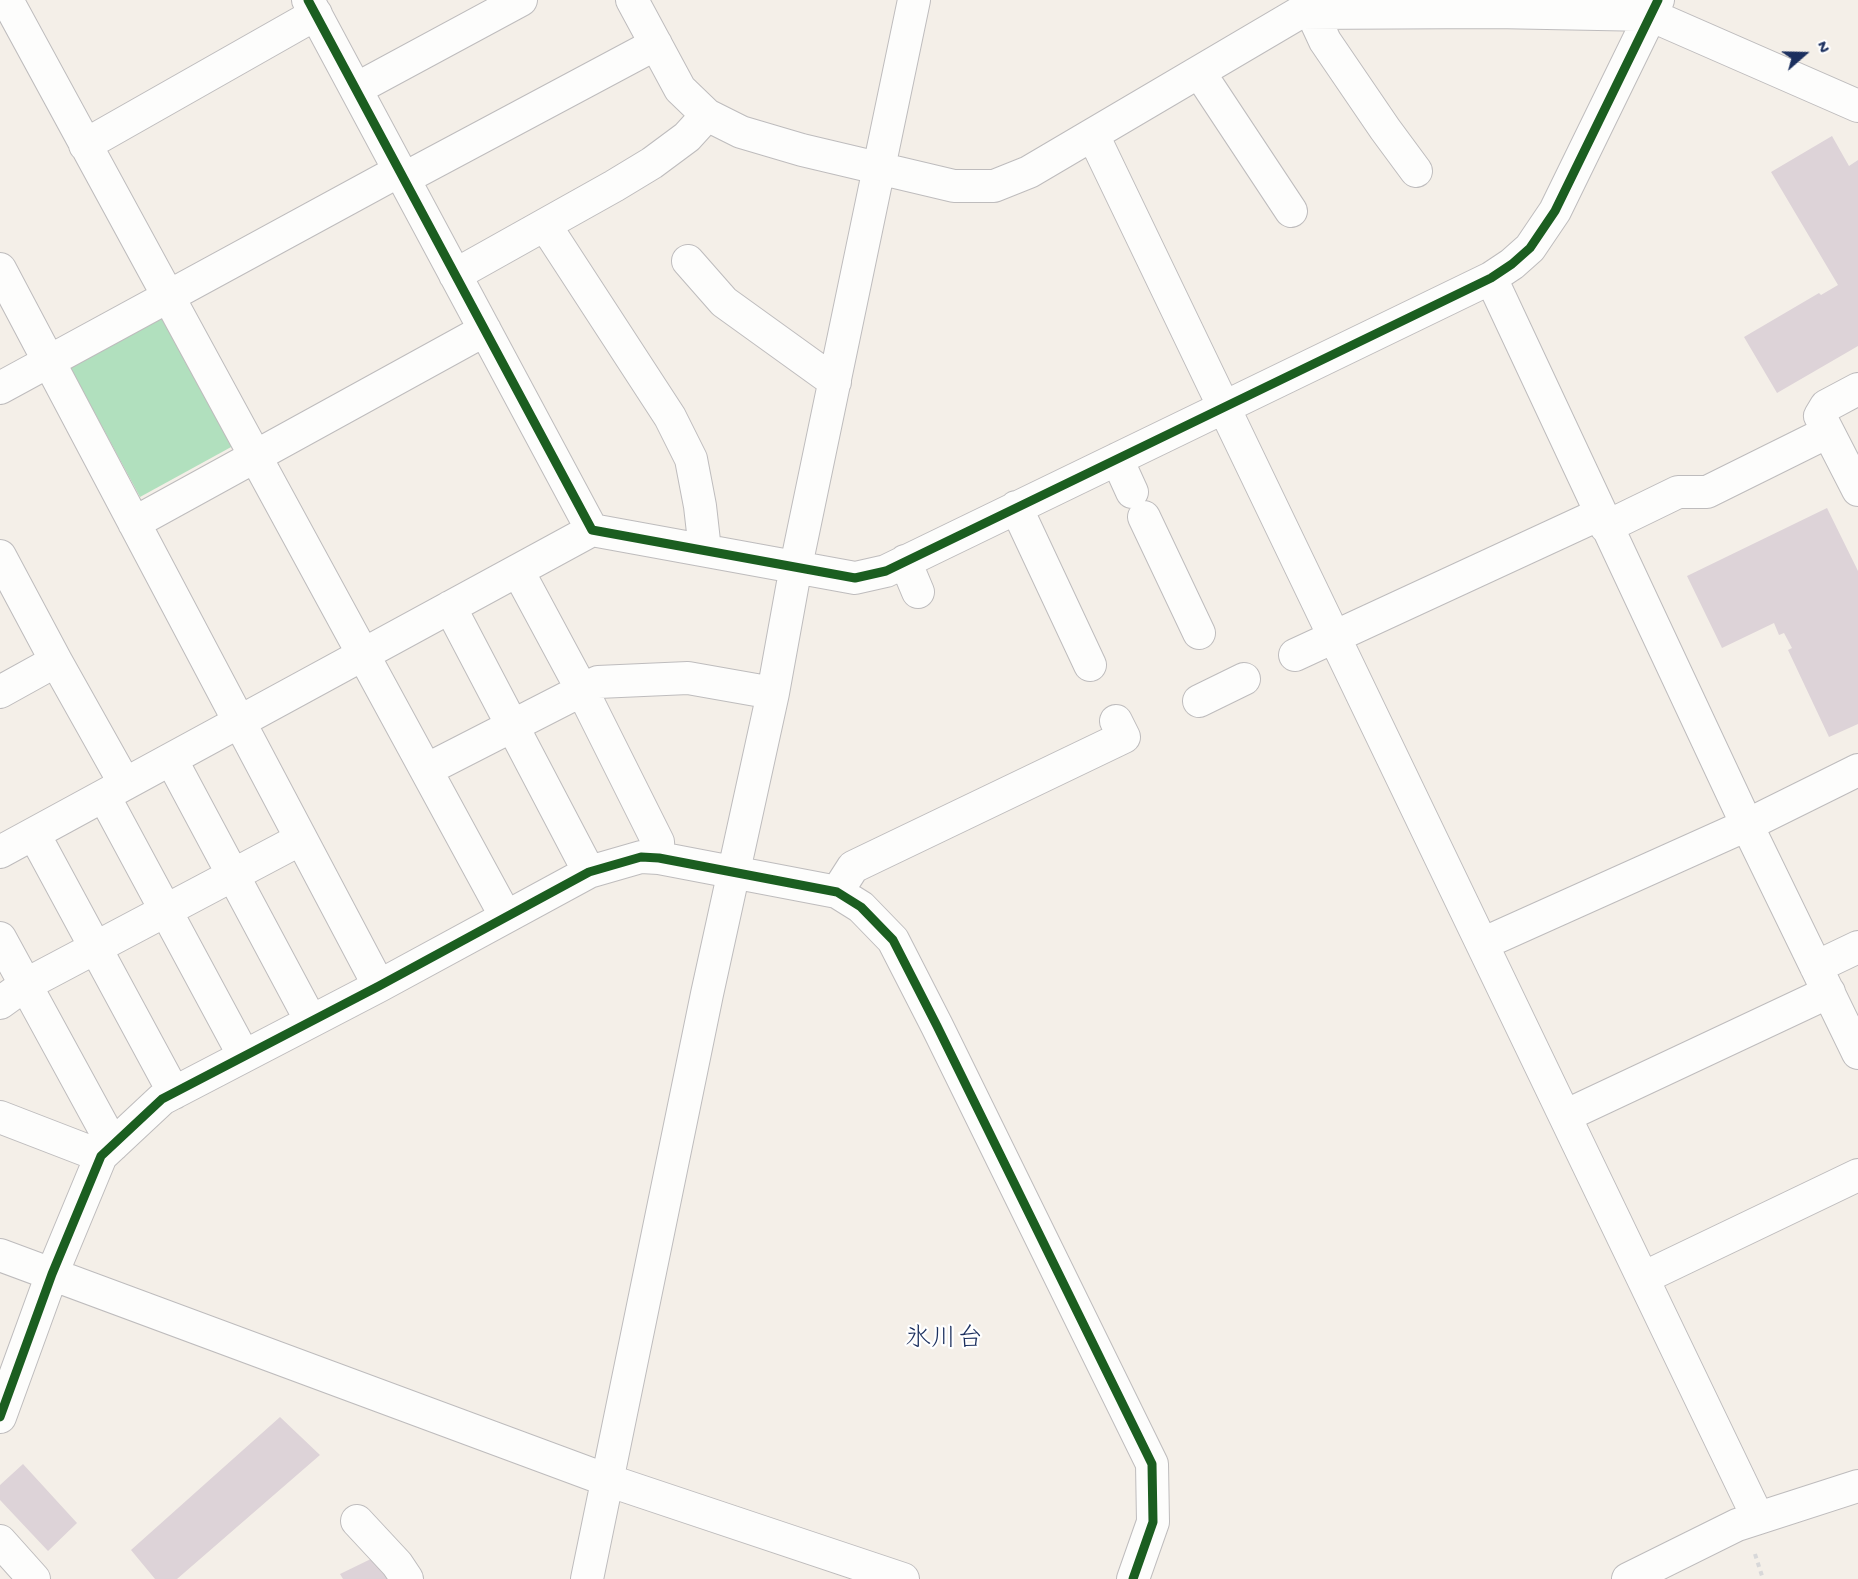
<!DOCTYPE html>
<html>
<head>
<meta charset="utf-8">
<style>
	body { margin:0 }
	#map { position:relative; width:1858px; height:1579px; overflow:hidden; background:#f4efe8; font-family:"Gochi Hand",sans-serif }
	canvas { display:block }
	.north { position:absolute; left:1774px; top:24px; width:60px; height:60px; -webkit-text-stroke:4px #fff; paint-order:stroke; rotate:70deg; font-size:16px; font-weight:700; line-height:24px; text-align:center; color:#1b2f5e }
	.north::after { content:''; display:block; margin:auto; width:21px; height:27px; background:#1b2f5e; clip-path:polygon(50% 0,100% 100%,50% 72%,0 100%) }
</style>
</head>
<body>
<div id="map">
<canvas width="1858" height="1579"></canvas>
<div class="north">N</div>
</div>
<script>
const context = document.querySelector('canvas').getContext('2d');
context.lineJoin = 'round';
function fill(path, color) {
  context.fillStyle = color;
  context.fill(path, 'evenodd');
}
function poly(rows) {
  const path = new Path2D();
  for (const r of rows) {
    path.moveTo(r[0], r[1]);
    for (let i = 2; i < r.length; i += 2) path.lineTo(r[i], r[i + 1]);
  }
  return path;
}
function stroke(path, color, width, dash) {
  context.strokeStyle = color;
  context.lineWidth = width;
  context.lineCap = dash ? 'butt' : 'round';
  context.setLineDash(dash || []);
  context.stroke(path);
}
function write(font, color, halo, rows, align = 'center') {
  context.font = font + ' "Gochi Hand","Klee One",sans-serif';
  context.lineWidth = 4.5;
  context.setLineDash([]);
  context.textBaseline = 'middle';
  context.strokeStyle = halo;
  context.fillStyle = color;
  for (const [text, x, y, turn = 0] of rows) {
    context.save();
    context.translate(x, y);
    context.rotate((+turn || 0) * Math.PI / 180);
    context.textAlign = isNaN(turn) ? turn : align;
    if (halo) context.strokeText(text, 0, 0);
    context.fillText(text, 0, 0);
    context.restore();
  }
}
const green = poly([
	[163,317,233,446,140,497,70,367]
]);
const building = poly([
	[1832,136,1849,166,1858,160,1858,346,1777,393,1744,337,1819,293,1821,295,1838,285,1771,172],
	[1827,508,1858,571,1858,724,1829,737,1788,650,1792,648,1784,633,1779,635,1774,623,1722,648,1687,576],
	[280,1417,320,1455,177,1579,155,1579,131,1550],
	[23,1464,77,1523,48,1551,0,1500,0,1485],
	[377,1556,389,1579,343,1579,340,1574]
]);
const path = poly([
	[1755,1554,1763,1579]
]);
const minor = poly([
	[7,0,506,917],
	[308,0,592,530,855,578,886,571,1491,278,1512,264,1530,248,1555,211,1658,0],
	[632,0,680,89,707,115,741,132,802,150,954,186,994,186,1029,172,1299,13,1495,12,1650,15,1858,106],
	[1312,13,1325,41,1385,129,1416,171],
	[1199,72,1291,211],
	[356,89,521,0],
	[1093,135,1758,1518],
	[85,145,316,14],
	[403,179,656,44],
	[545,225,670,417,691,459,700,506,705,550],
	[688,261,724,302,835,382],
	[0,269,379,986],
	[455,275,614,186,652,163,687,137,707,115],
	[1491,278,1747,825,1858,1053],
	[0,388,399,171],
	[1858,389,1826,406,1820,416,1858,490],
	[1117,459,1132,492],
	[1016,507,1090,665],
	[1144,517,1199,633],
	[134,523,485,330],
	[1606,527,1678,492,1707,492,1828,432],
	[0,556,56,661,125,784],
	[905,561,918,592],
	[518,571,582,690,658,842,659,858],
	[450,607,589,872],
	[1295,655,1600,514],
	[0,692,56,661],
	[1199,701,1244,679],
	[171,759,311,1021],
	[426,770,598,682,688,678,773,693],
	[104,796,244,1056],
	[34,834,174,1093],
	[0,852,592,530],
	[837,892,853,867,1124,737,1116,721],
	[0,938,113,1145],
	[1482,944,1747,825,1858,770],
	[1816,967,1858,947],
	[0,1003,25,985,301,839],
	[1565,1116,1829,992],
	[0,1117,101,1156],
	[0,1255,607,1480,903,1579],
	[1643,1278,1858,1175],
	[0,1417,52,1274,101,1156,162,1099,379,986,589,872,641,857,659,858,837,892,861,907,893,940,937,1026,1152,1464,1153,1522,1133,1579],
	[357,1521,397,1564,407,1579],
	[0,1541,34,1579],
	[587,1579,707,994,773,693,796,566,914,0],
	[1628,1579,1737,1525,1858,1486]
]);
const cycleway = poly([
	[308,0,592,530,855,578,886,571,1491,278,1512,264,1530,248,1555,211,1658,0],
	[0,1417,52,1274,101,1156,162,1099,379,986,589,872,641,857,659,858,837,892,861,907,893,940,937,1026,1152,1464,1153,1522,1133,1579]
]);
const quarterNames = [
	["氷川台",944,1341]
];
fill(green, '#b1e0be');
fill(building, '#ddd3d8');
stroke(minor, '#bebcbd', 34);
stroke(path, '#d8d8d9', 4, [4.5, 4.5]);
stroke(minor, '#fdfdfc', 32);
stroke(cycleway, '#1b5e20', 9);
write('26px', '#1b2f5e', '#fff', quarterNames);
</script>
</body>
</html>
